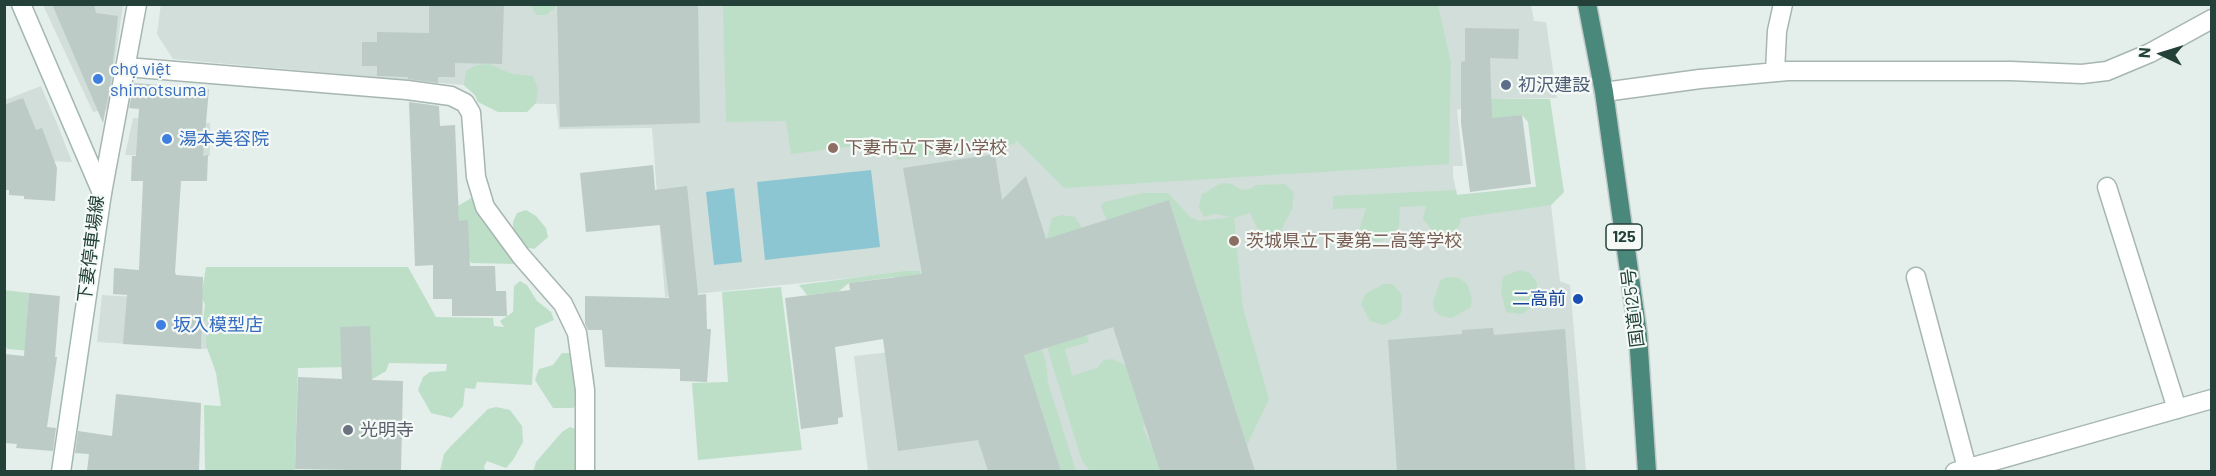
<!DOCTYPE html>
<html>
<head>
<meta charset="utf-8">
<style>
	body { margin:0 }
	#map { position:relative; width:2216px; height:476px; overflow:hidden; background:#e4eeea; font-family:Barlow,sans-serif }
	canvas { display:block }
	.frame { position:absolute; inset:0; border:6px solid #234039; pointer-events:none }
	.north { position:absolute; left:2132px; top:24px; width:60px; height:60px; -webkit-text-stroke:4px #f5faf7; paint-order:stroke; rotate:274deg; font-size:16px; font-weight:700; line-height:24px; text-align:center; color:#234039 }
	.north::after { content:''; display:block; margin:auto; width:21px; height:27px; background:#234039; clip-path:polygon(50% 0,100% 100%,50% 72%,0 100%) }
</style>
</head>
<body>
<div id="map">
<canvas width="2216" height="476"></canvas>
<div class="frame"></div>
<div class="north">N</div>
</div>
<script>
const context = document.querySelector('canvas').getContext('2d');
context.lineJoin = 'round';
function fill(path, color) {
  context.fillStyle = color;
  context.fill(path, 'evenodd');
}
function poly(rows) {
  const path = new Path2D();
  for (const r of rows) {
    path.moveTo(r[0], r[1]);
    for (let i = 2; i < r.length; i += 2) path.lineTo(r[i], r[i + 1]);
  }
  return path;
}
function stroke(path, color, width, dash) {
  context.strokeStyle = color;
  context.lineWidth = width;
  context.lineCap = dash ? 'butt' : 'round';
  context.setLineDash(dash || []);
  context.stroke(path);
}
function write(font, color, halo, rows, align = 'center') {
  context.font = font + ' Barlow,"Noto Sans JP",sans-serif';
  context.lineWidth = 4.5;
  context.setLineDash([]);
  context.textBaseline = 'middle';
  context.strokeStyle = halo;
  context.fillStyle = color;
  for (const [text, x, y, turn = 0] of rows) {
    context.save();
    context.translate(x, y);
    context.rotate((+turn || 0) * Math.PI / 180);
    context.textAlign = isNaN(turn) ? turn : align;
    if (halo) context.strokeText(text, 0, 0);
    context.fillText(text, 0, 0);
    context.restore();
  }
}
const built = poly([
	[161,4,1531,5,1534,21,1546,22,1557,98,1492,99,1457,110,1463,166,1453,166,1453,176,1457,195,1561,184,1564,192,1551,205,1560,281,1570,285,1586,471,868,471,854,356,938,347,920,271,665,297,652,128,559,129,556,104,485,103,463,85,173,59,157,34],
	[43,5,123,5,108,109,93,112],
	[41,86,58,126,72,162,5,159,5,100],
	[133,118,210,123,210,156,125,155],
	[102,295,203,301,203,321,207,321,207,349,97,342]
]);
const green = poly([
	[530,5,558,5,546,15,537,15],
	[723,5,1438,5,1451,63,1449,164,1064,188,1016,140,1014,144,897,160,895,141,791,154,786,121,726,122],
	[489,64,512,74,533,76,538,89,536,103,527,112,498,112,478,102,475,95,464,85,466,71,477,65],
	[1491,99,1550,99,1564,192,1551,205,1461,218,1459,226,1447,236,1436,234,1427,224,1423,219,1426,206,1400,207,1399,227,1395,235,1378,242,1366,238,1360,228,1366,208,1333,209,1333,196,1456,190,1457,195,1536,187,1528,122,1522,115,1486,120],
	[1222,183,1232,184,1241,190,1250,189,1256,185,1285,184,1294,193,1292,209,1276,240,1268,240,1259,232,1250,213,1234,218,1243,308,1269,399,1247,445,1169,200,1107,220,1101,207,1104,202,1143,193,1168,193,1190,217,1199,221,1232,217,1214,214,1204,217,1199,207,1202,194],
	[473,197,495,229,515,264,471,263,459,221,458,206],
	[526,210,536,216,546,228,548,237,534,249,525,247,513,235,513,222,517,213],
	[1062,215,1075,217,1086,234,1045,245,1052,218],
	[206,267,408,267,436,317,493,318,494,326,504,327,500,321,513,312,514,286,520,281,527,285,537,301,551,312,554,320,535,328,532,385,477,382,475,389,465,388,463,406,452,418,431,413,418,390,423,377,430,372,446,371,447,364,389,363,386,371,371,380,346,367,298,368,295,469,291,472,205,471,204,405,221,406,216,373,206,345,207,321,203,321,205,304,201,298],
	[1520,270,1530,273,1537,283,1536,298,1531,307,1522,314,1506,312,1501,292,1502,281,1504,276],
	[906,271,920,271,934,328,901,330,894,277,849,283,838,292,807,295,799,285],
	[1448,277,1459,278,1467,284,1472,299,1471,307,1452,318,1441,316,1434,310,1433,301,1441,280],
	[1384,284,1393,284,1398,290,1402,295,1402,311,1398,318,1384,325,1370,321,1361,304,1365,294],
	[781,287,802,450,698,460,692,383,728,382,722,292],
	[4,290,29,293,27,323,32,351,7,349,5,343],
	[1086,335,1089,342,1065,349,1072,376,1097,368,1104,360,1113,359,1127,366,1145,420,1143,428,1161,466,1157,471,1091,472,1082,461,1047,347],
	[1041,349,1046,361,1048,383,1076,471,1061,471,1024,354],
	[562,353,580,353,589,360,594,376,595,390,592,397,582,400,573,408,553,408,535,380,539,369,553,365],
	[496,407,510,410,522,426,523,442,513,460,506,468,487,461,484,466,485,471,440,471,444,454,451,446,488,409],
	[570,427,586,433,593,471,533,472,536,462,562,432]
]);
const water = poly([
	[871,170,880,247,765,260,757,182],
	[734,188,742,262,714,265,706,192]
]);
const building = poly([
	[52,4,94,4,96,13,118,16,111,81,103,123],
	[429,4,504,4,502,64,455,63,455,77,438,77,438,83,408,79,408,77,377,76,377,66,362,66,362,42,377,42,377,32,429,33],
	[557,4,698,4,700,123,560,127],
	[1465,28,1519,29,1518,59,1490,58,1492,118,1522,115,1531,184,1470,192,1461,123,1461,62,1465,61],
	[134,83,209,89,203,156,208,155,207,181,181,181,175,272,176,275,203,277,201,349,123,344,127,295,113,294,114,268,139,270,143,181,131,181,132,156,136,156,139,109,129,108],
	[23,98,36,130,42,128,57,168,55,201,24,199,24,196,9,195,9,190,4,190,4,105],
	[409,102,439,106,440,126,455,125,459,221,468,220,470,266,495,266,496,291,506,291,507,316,452,316,452,299,433,299,433,265,415,266],
	[995,154,1002,200,1026,176,1046,239,1169,200,1255,471,1160,471,1113,327,1024,355,1061,471,988,471,978,440,898,451,883,339,835,347,843,417,838,418,838,424,801,429,785,298,850,290,849,283,922,274,903,168],
	[653,165,655,190,687,186,698,295,706,294,707,329,711,329,707,382,680,381,680,369,605,367,602,330,588,330,585,324,585,296,669,298,660,225,586,232,580,173],
	[29,293,60,296,55,357,57,357,47,427,56,428,53,451,16,448,17,444,4,443,4,354,24,356],
	[370,326,372,380,403,381,401,471,295,469,298,377,342,379,340,327],
	[1493,328,1494,335,1565,329,1575,471,1397,471,1388,340,1462,334,1462,330],
	[116,394,201,403,199,471,87,471,89,454,75,453,78,431,112,436]
]);
const service = poly([
	[2107,187,2177,409]
]);
const minor = poly([
	[126,67,407,90,451,96,465,103,471,113,476,177,485,207,521,256,563,304,577,333,585,390,585,472],
	[1775,72,1777,31,1783,4],
	[1604,92,1700,79,1788,71,2011,71,2082,74,2107,71,2150,53,2212,19],
	[1916,277,1967,468],
	[1955,472,2212,399]
]);
const tertiary = poly([
	[102,193,137,4]
]);
const secondary = poly([
	[21,4,102,193,61,472]
]);
const trunk = poly([
	[1587,4,1604,92,1638,335,1647,472]
]);
const markers = [
	[98,79,6,"#3f7fe0"],
	[1506,85,6,"#5c6f8a"],
	[167,139,6,"#3f7fe0"],
	[833,148,6,"#8d6e63"],
	[1234,241,6,"#8d6e63"],
	[1578,299,6,"#1a4fb4"],
	[161,325,6,"#3f7fe0"],
	[348,430,6,"#6b7280"]
];
const shields = [
	[1624,237,36]
];
const shieldNames = [
	["125",1624,237]
];
const shopNames = [
	["chợ việt",110,69],
	["shimotsuma",110,90],
	["湯本美容院",179,139],
	["坂入模型店",173,325]
];
const serviceNames = [
	["初沢建設",1518,85]
];
const educationNames = [
	["下妻市立下妻小学校",845,148],
	["茨城県立下妻第二高等学校",1246,241]
];
const streetNames = [
	["下妻停車場線",91,249,-83],
	["国道125号",1633,308,-97]
];
const transitNames = [
	["二高前",1566,299]
];
const worshipNames = [
	["光明寺",360,430]
];
fill(built, '#d2ded9');
fill(green, '#bddfc7');
fill(water, '#8cc6d3');
fill(building, '#bccbc6');
stroke(service, '#a6b6b1', 21);
stroke(minor, '#a6b6b1', 21);
stroke(tertiary, '#a6b6b1', 21);
stroke(secondary, '#a2b9b2', 21);
stroke(trunk, '#c1cac8', 21);
stroke(service, '#fff', 18);
stroke(minor, '#fff', 18);
stroke(tertiary, '#fff', 18);
stroke(secondary, '#fff', 18);
stroke(trunk, '#4b887c', 18);
for (const [x, y, r, color] of markers) {
  const dot = new Path2D();
  dot.arc(x, y, r, 0, 2 * Math.PI);
  context.fillStyle = color;
  context.fill(dot);
  stroke(dot, '#f5faf7', 2);
}
for (const [x, y, w] of shields) {
  const box = new Path2D();
  box.roundRect(x - w / 2, y - 13, w, 26, 4.5);
  context.fillStyle = '#f5faf7';
  context.fill(box);
  stroke(box, '#234039', 1.5);
}
write('bold 16px', '#234039', null, shieldNames);
write('18px', '#366cbe', '#f5faf7', shopNames, 'left');
write('18px', '#4e5e75', '#f5faf7', serviceNames, 'left');
write('18px', '#785e54', '#f5faf7', educationNames, 'left');
write('18px', '#234039', '#f5faf7', streetNames);
write('18px', '#164399', '#f5faf7', transitNames, 'right');
write('18px', '#5b616d', '#f5faf7', worshipNames, 'left');
</script>
</body>
</html>
